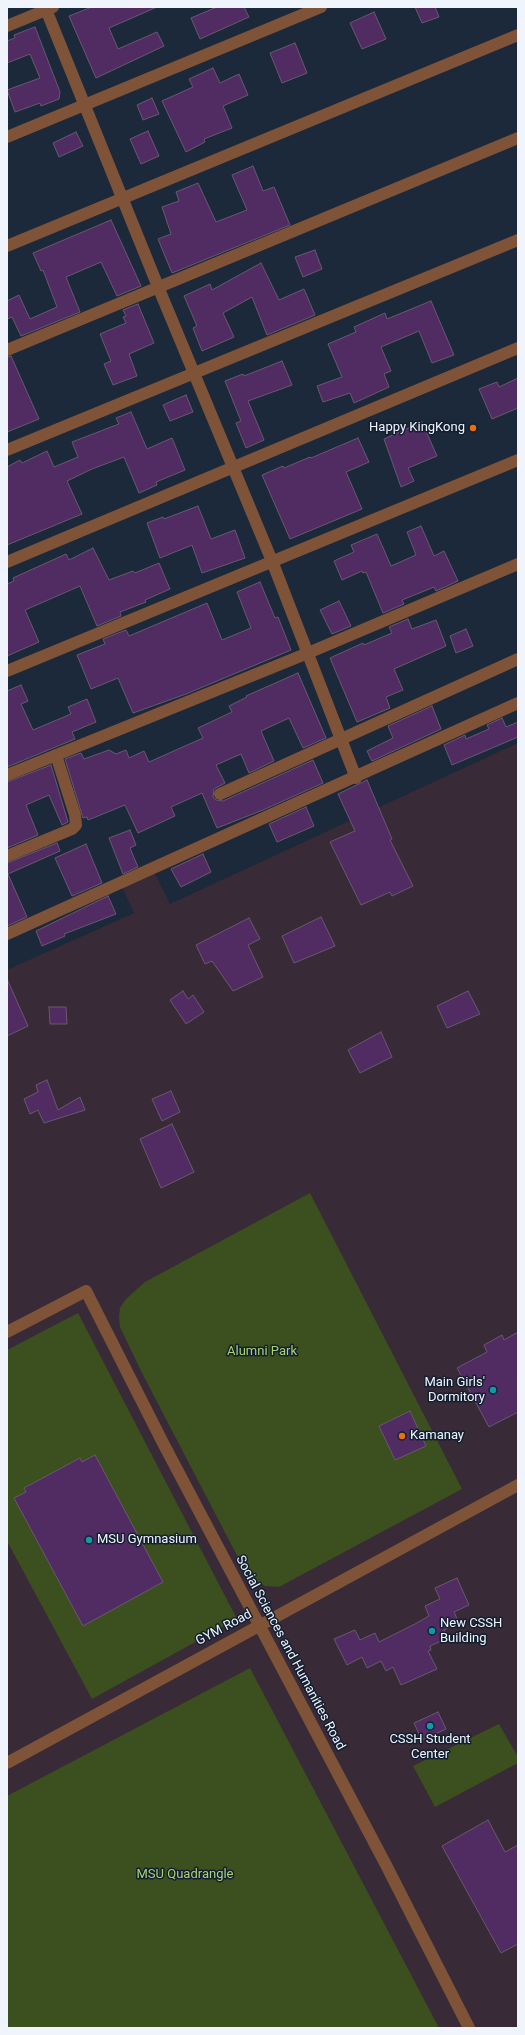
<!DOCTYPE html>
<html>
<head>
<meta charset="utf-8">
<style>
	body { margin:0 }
	#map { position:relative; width:525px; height:2035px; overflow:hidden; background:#1c293b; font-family:Roboto,sans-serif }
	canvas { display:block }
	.frame { position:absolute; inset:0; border:8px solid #f0f5fd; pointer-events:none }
</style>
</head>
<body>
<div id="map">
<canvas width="525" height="2035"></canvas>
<div class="frame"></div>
</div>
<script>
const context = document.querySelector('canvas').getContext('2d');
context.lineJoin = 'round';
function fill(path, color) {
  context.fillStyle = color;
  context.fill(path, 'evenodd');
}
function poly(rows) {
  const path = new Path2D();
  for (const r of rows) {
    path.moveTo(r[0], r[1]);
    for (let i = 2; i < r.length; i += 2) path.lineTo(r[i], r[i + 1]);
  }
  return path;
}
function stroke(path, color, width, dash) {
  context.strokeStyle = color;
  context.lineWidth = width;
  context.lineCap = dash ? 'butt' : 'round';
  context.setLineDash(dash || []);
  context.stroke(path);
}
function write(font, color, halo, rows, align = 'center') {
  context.font = font + ' Roboto,sans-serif';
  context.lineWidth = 3;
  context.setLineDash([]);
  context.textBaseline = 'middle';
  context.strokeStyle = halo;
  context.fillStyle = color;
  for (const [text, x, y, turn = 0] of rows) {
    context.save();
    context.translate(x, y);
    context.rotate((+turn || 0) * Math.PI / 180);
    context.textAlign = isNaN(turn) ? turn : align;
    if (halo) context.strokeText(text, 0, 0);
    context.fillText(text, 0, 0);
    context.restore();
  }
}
const education = poly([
	[518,743,518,2028,7,2028,7,970,134,913,122,887,155,874,170,904]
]);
const green = poly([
	[310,1193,462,1489,279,1587,265,1586,253,1579,243,1567,142,1373,120,1327,119,1317,120,1308,126,1299,145,1282],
	[78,1313,237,1619,92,1699,7,1541,7,1350],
	[250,1668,439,2028,7,2028,7,1796],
	[499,1724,518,1757,518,1763,435,1807,413,1766]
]);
const building = poly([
	[92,7,157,7,109,28,118,49,157,32,164,46,96,78,69,16,92,7],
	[217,7,244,7,249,17,200,39,191,18,217,7],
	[415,7,435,7,439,17,422,23,415,7],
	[374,12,386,39,362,49,350,23,374,12],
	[35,27,60,92,59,99,41,106,40,103,15,112,7,90,40,78,30,54,7,63,7,41,15,38,14,35,35,27],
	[295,43,307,73,282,83,270,53,295,43],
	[213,68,220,83,239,74,248,95,223,106,232,128,204,139,205,142,186,152,162,101,193,87,189,79,213,68],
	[152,98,159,114,143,120,137,105,152,98],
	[148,131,159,156,141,164,130,139,148,131],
	[76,132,83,146,59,157,53,143,76,132],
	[253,166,263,191,274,187,290,225,172,273,158,239,171,234,162,207,179,201,176,192,198,183,216,222,247,210,232,175,253,166],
	[111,220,141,286,117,296,101,262,66,277,80,312,21,336,12,317,7,319,7,301,19,295,30,319,57,307,43,270,41,271,33,253,111,220],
	[315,250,322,269,303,277,295,257,315,250],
	[261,263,279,300,304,289,315,315,267,335,252,297,223,313,234,337,202,351,193,328,197,326,184,296,210,284,212,290,261,263],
	[431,301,454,355,432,363,419,331,381,347,391,371,384,374,389,387,354,403,350,393,323,402,317,386,342,377,328,344,356,332,354,327,385,313,387,319,431,301],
	[138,304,154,343,129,354,137,376,113,385,104,364,111,361,100,334,126,323,123,317,126,316,123,310,138,304],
	[11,356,39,419,7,432,7,357,11,356],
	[282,361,292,385,248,401,264,440,246,448,236,423,241,421,225,381,243,374,244,376,282,361],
	[518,378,518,408,492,419,479,389,497,382,499,387,518,378],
	[186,395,193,412,170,421,163,405,186,395],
	[131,412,147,449,172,438,185,470,156,482,157,485,139,493,124,457,92,469,67,481,82,514,7,545,7,467,20,460,22,463,47,451,54,467,78,457,72,442,119,424,116,418,131,412],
	[422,422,437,456,408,468,414,481,401,487,384,439,422,422],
	[358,438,369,462,346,472,362,509,290,539,262,475,283,466,284,468,310,457,311,458,358,438],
	[198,506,211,539,235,530,245,558,202,573,192,545,160,558,147,523,163,517,164,519,198,506],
	[421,526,434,556,444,551,458,581,436,591,434,587,402,600,404,604,383,613,366,572,363,573,362,571,342,580,334,561,354,552,351,545,377,534,391,566,416,555,407,532,421,526],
	[93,548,109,580,133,571,135,573,159,563,170,589,145,600,146,602,120,612,121,616,97,626,80,586,25,610,39,642,7,656,7,584,14,581,13,578,66,554,69,560,93,548],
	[260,582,275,618,278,617,291,650,186,694,133,713,118,678,91,689,77,655,105,644,103,639,126,630,129,636,207,603,222,640,251,628,237,592,260,582],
	[339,601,351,626,332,634,320,610,339,601],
	[408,619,412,629,436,620,446,646,394,669,403,690,386,697,390,708,357,722,330,658,363,643,364,645,392,633,389,627,408,619],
	[466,629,473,646,456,653,450,636,466,629],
	[298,673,326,738,303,748,289,718,261,731,274,761,249,773,241,754,216,765,225,783,214,789,213,797,216,800,223,801,313,760,323,783,263,810,217,828,202,793,171,807,175,816,138,833,125,805,88,820,87,817,83,818,65,759,81,753,84,759,109,750,116,754,126,750,129,758,144,751,149,762,203,738,198,728,232,712,229,706,247,697,246,696,298,673],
	[21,685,28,701,21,704,33,730,71,714,68,707,87,699,96,722,72,732,75,739,7,767,7,691,21,685],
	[432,706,441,729,372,761,367,751,393,738,388,726,432,706],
	[502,718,506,727,518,722,518,737,452,765,444,745,465,735,466,739,489,729,487,725,502,718],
	[51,765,68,822,62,825,49,795,26,805,38,835,7,848,7,782,51,765],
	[367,780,392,839,390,840,413,886,392,896,390,892,361,905,330,842,355,831,338,794,367,780],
	[306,807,314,826,277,842,269,824,306,807],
	[130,830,136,845,130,848,138,867,123,874,109,838,130,830],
	[57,843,60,851,8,874,27,917,7,926,7,863,57,843],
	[86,844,102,883,72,896,55,858,86,844],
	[203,854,211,872,181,887,171,869,203,854],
	[108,896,116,914,64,934,65,936,42,946,36,931,108,896],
	[321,917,335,946,294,963,282,936,321,917],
	[249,918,260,939,248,945,263,977,233,991,212,961,205,964,196,945,249,918],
	[7,979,28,1026,7,1036,7,979],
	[183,991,188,999,193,995,204,1012,186,1024,170,1000,183,991],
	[468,991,480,1014,447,1028,437,1006,468,991],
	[49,1007,66,1007,67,1024,50,1024,49,1007],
	[381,1032,392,1057,360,1073,348,1050,381,1032],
	[47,1080,58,1110,80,1097,85,1110,44,1123,38,1110,30,1114,24,1099,38,1092,36,1085,47,1080],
	[171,1091,180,1112,162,1121,152,1099,171,1091],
	[172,1124,194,1172,161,1188,140,1139,172,1124],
	[518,1332,518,1412,489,1427,457,1368,487,1352,484,1345,502,1335,504,1340,518,1332],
	[410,1411,426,1446,395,1460,379,1426,410,1411],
	[95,1455,163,1582,83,1626,14,1498,26,1492,24,1488,80,1458,82,1462,95,1455],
	[457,1578,469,1605,454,1612,459,1623,444,1630,448,1638,430,1646,431,1650,428,1651,437,1669,401,1685,393,1667,386,1671,381,1661,367,1668,362,1657,347,1665,334,1639,355,1630,360,1640,375,1633,379,1642,415,1624,429,1616,425,1606,440,1599,435,1588,457,1578],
	[438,1712,446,1729,422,1740,414,1723,438,1712],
	[488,1820,505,1852,518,1845,518,1944,501,1953,442,1846,488,1820]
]);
const minor = poly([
	[45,7,159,289,272,561,356,778],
	[7,26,53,7],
	[7,137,321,7],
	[7,246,518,35],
	[7,350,518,138],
	[7,450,518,240],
	[7,562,518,348],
	[7,671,518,460],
	[7,775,308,653,518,564],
	[220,794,518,659],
	[7,856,72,829,76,825,75,815,56,755],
	[7,934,518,703],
	[7,1332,86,1291,163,1443,385,1863,469,2028],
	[7,1763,518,1485]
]);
const markers = [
	[473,428,4,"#e8710a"],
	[493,1390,4,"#0f9aa8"],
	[402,1436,4,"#e8710a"],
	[89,1540,4,"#0f9aa8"],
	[432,1631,4,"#0f9aa8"],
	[430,1726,4,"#0f9aa8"]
];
const poiNames = [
	["Happy KingKong",465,428,"right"],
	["Main Girls'",485,1383,"right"],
	["Dormitory",485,1398,"right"],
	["Kamanay",410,1436],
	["MSU Gymnasium",97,1540],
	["New CSSH",440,1624],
	["Building",440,1639],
	["CSSH Student",430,1740,"center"],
	["Center",430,1755,"center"]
];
const parkNames = [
	["Alumni Park",262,1352],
	["MSU Quadrangle",185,1875]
];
const streetNames = [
	["GYM Road",224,1628,-28],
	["Social Sciences and Humanities Road",290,1653,62]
];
fill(education, '#382a37');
fill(green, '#3c4f1f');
fill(building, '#512c62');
stroke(building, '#68596f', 1);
stroke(minor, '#7f5338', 12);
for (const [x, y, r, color] of markers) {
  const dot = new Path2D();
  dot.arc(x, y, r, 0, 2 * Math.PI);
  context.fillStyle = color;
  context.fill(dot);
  stroke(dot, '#131f31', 1.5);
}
write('13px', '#f0f5fd', '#131f31', poiNames, 'left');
write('13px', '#aad173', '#131f31', parkNames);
write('13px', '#f0f5fd', '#131f31', streetNames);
</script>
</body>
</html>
